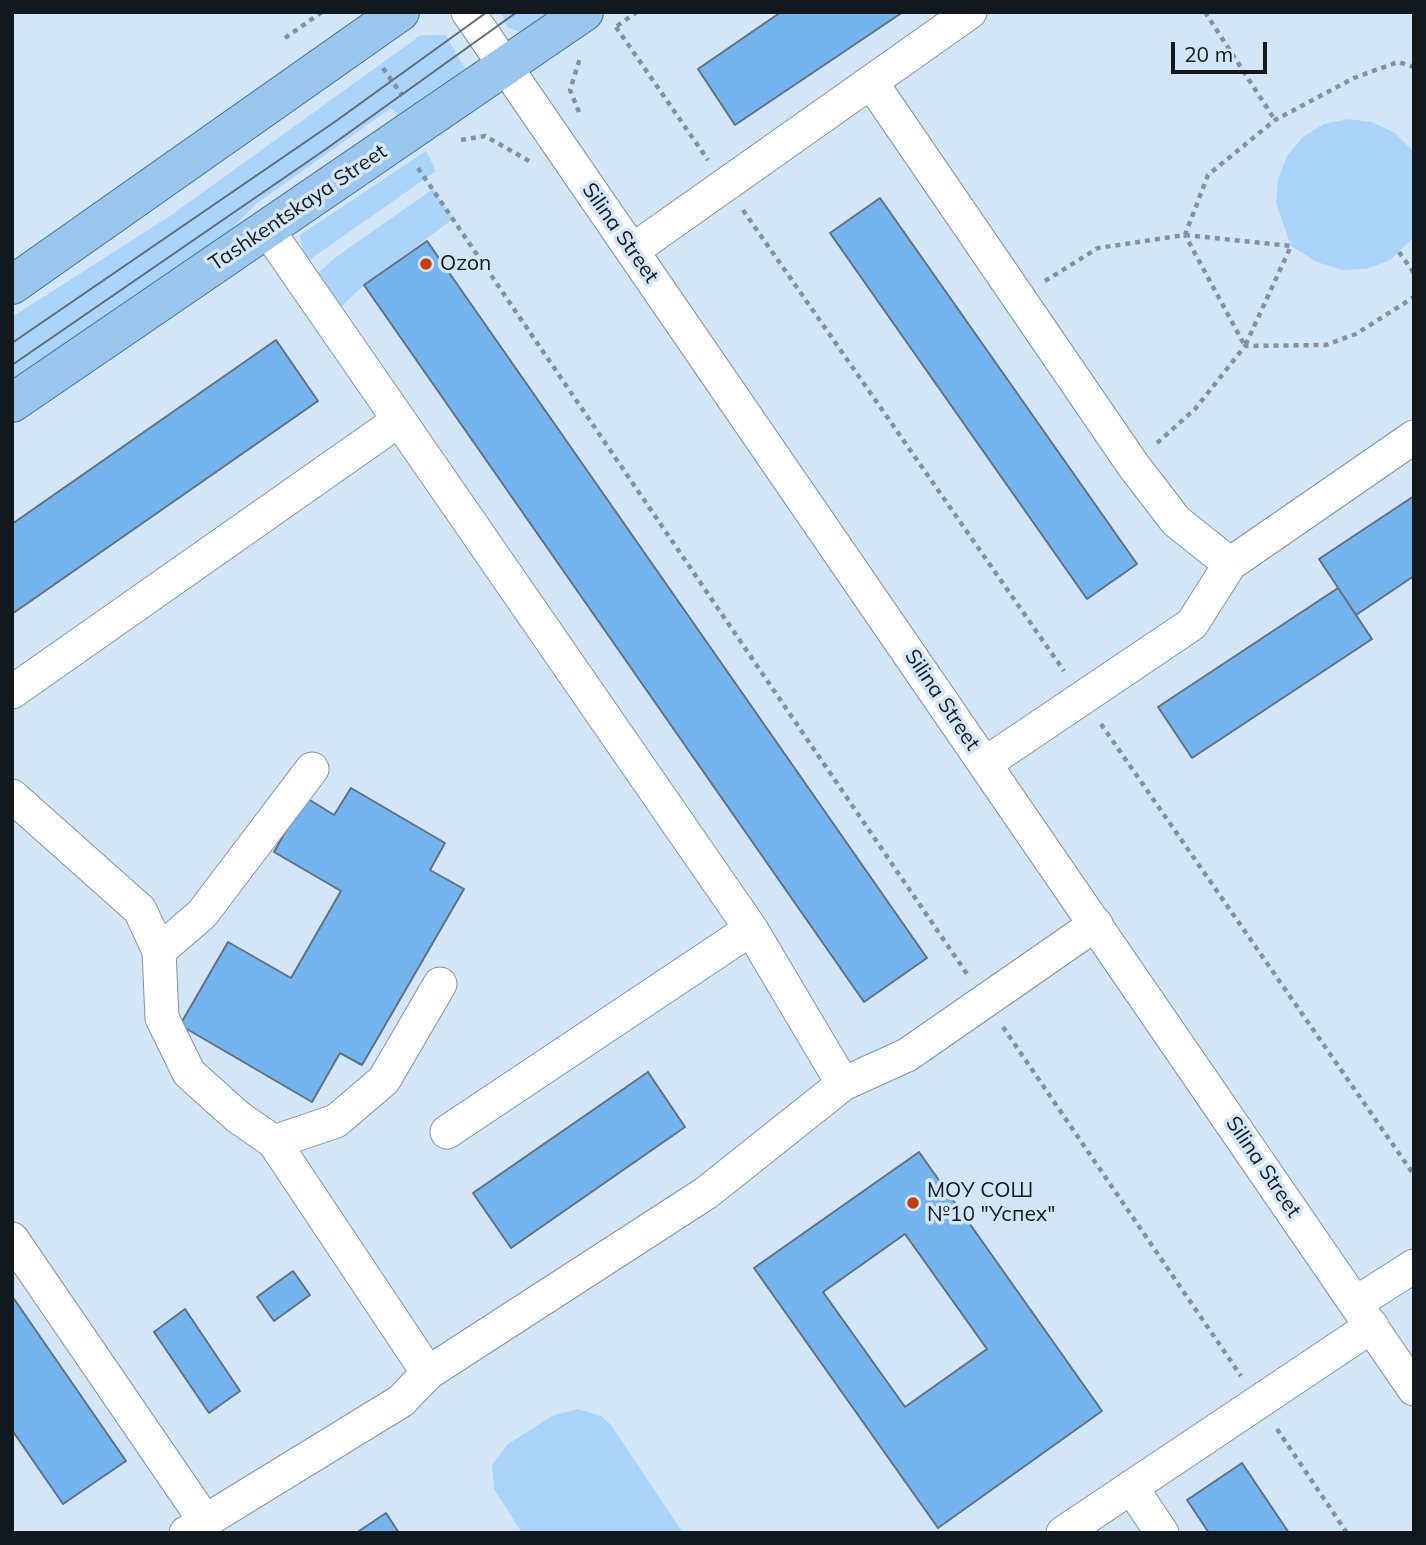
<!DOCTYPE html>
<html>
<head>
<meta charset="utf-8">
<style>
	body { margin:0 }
	#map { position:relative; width:1426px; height:1545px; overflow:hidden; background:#d3e6f7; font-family:Mulish,sans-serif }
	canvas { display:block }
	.frame { position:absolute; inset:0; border:14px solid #11181e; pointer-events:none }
	.scale { position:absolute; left:1171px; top:42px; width:96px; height:32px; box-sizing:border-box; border:4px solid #11181e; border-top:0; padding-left:9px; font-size:21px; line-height:24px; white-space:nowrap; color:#11181e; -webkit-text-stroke:5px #d3e6f7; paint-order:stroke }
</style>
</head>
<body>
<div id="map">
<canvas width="1426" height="1545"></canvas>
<div class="frame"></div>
<div class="scale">20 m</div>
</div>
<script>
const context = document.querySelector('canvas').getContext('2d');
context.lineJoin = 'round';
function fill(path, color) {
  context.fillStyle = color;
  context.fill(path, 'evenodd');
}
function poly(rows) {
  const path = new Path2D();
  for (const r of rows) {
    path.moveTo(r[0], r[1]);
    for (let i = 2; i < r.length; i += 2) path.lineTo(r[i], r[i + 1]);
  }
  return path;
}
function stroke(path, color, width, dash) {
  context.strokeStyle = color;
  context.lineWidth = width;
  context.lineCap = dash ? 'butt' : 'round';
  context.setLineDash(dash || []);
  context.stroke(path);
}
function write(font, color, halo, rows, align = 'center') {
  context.font = font + ' Mulish,sans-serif';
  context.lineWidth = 7;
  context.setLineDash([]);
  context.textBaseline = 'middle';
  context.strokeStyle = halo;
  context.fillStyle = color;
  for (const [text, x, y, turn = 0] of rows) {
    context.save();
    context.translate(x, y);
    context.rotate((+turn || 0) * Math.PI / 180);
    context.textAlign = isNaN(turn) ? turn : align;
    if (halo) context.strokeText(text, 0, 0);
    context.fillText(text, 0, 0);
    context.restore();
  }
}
const green = poly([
	[501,12,561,12,528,35,507,27],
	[421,35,446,35,465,69,452,89,398,116,391,108,256,204,197,264,12,389,12,317,170,216],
	[1348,119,1372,122,1395,133,1414,152,1414,237,1390,260,1366,269,1341,270,1317,262,1291,246,1276,203,1278,179,1287,156,1303,137,1324,124],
	[426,151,436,171,305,263,300,235],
	[433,189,453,219,364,285,328,319,302,287,336,257],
	[578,1409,601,1416,611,1425,683,1533,522,1533,494,1489,492,1465,508,1444,554,1415]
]);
const building = poly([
	[781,12,903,12,735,125,698,69,781,12],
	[880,198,1137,564,1087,599,830,233,880,198],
	[427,241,927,958,864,1002,364,285,427,241],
	[276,340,318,401,12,614,12,524,276,340],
	[1414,496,1414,576,1356,615,1319,559,1414,496],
	[1338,588,1372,639,1192,758,1158,707,1338,588],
	[351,788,445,843,430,870,464,889,362,1065,340,1053,312,1102,180,1025,228,942,291,978,341,891,274,852,305,797,334,815,351,788],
	[648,1072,685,1127,511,1248,473,1193,648,1072],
	[919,1152,1102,1411,938,1528,754,1268,919,1152],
	[905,1234,987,1349,905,1407,823,1292,905,1234],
	[293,1271,310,1295,274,1321,257,1297,293,1271],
	[12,1296,126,1461,63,1504,12,1430,12,1296],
	[185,1309,240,1391,209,1413,154,1332,185,1309],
	[1242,1463,1289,1533,1209,1533,1187,1500,1242,1463],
	[386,1513,399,1533,356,1533,386,1513]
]);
const path = poly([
	[1205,12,1275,120],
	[617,26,637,12],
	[616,27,708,160],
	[285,38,322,12],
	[383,68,402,95],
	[579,112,570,90,580,58],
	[461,140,485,136,531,162],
	[418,168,967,974],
	[743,210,1064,671],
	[1185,235,1291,246,1245,346,1185,235],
	[1399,252,1414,273],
	[1045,281,1098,248,1185,235,1208,175,1275,120,1354,78,1398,62,1414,67],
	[1157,443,1195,409,1245,346,1326,345,1356,334,1414,297],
	[1101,724,1414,1175],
	[1003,1027,1241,1376],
	[1277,1429,1347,1533]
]);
const minor = poly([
	[468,12,1414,1389],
	[871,82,1133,465,1176,521,1230,564],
	[267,229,751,929,843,1084],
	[633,250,970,12],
	[12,692,398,421],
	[986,763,1192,624,1230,564,1414,437],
	[12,796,140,910,159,951,162,1018,189,1073,238,1117,274,1142,428,1373],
	[159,951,202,914,312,769],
	[447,1132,751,929],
	[274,1142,336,1121,384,1080,440,984],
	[12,1239,205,1521],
	[1356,1303,1414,1266],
	[1131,1487,1162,1533],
	[186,1533,401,1401,428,1373,706,1193,843,1084,907,1055,1096,924],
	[1063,1533,1372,1326]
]);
const major = poly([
	[12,285,400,12],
	[12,403,584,12]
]);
const tram = poly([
	[12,343,336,121,487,12],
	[12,365,326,149,517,12]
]);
const markers = [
	[426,264,7,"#c43d06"],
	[913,1203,7,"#c43d06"]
];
const streetNames = [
	["Tashkentskaya Street",298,208,-34],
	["Silina Street",620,233,55],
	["Silina Street",942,700,56],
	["Silina Street",1263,1167,56]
];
const poiNames = [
	["Ozon",440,264],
	["МОУ СОШ",927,1191],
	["№10 \"Успех\"",927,1215]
];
fill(green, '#abd4fb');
fill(building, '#75b5ef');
stroke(building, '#617181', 2);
stroke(minor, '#8394a4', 35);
stroke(major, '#3f719e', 40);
stroke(path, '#84929e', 4.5, [5, 5]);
stroke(minor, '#fff', 33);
stroke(major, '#9bc7ee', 38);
stroke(tram, '#5f6b75', 2);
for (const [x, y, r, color] of markers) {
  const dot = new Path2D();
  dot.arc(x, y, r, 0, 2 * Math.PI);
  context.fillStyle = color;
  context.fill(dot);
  stroke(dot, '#d3e6f7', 2.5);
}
write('21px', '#11181e', '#d3e6f7', streetNames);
write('21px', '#11181e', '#d3e6f7', poiNames, 'left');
</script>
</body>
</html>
